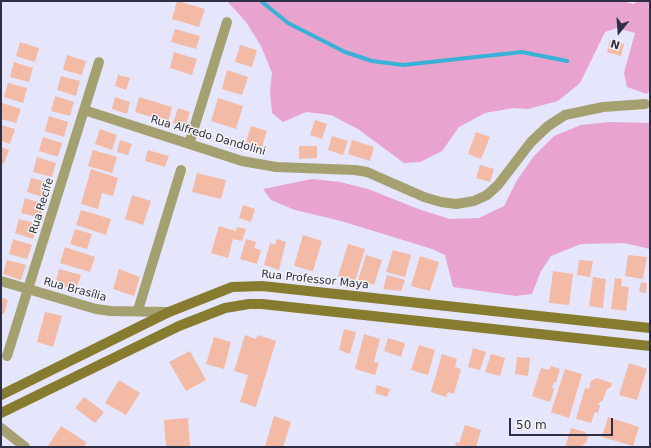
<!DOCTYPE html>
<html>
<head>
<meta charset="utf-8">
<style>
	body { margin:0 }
	#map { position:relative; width:651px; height:448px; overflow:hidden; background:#e5e6fc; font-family:"DejaVu Sans",sans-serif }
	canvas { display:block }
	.frame { position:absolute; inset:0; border:2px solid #2e2f44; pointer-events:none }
	.north { position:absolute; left:599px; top:12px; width:40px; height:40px; -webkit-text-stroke:3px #f5f5f5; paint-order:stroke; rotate:197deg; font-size:11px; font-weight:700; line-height:16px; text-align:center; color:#2e2f44 }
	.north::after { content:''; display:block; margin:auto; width:14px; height:18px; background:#2e2f44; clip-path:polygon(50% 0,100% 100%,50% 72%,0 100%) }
	.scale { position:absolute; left:509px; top:418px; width:104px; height:18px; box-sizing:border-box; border:2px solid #2e2f44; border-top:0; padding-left:5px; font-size:12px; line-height:14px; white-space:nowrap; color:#2e2f44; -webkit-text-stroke:3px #f5f5f5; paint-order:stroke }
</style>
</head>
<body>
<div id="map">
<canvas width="651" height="448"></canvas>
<div class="frame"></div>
<div class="north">N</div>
<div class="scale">50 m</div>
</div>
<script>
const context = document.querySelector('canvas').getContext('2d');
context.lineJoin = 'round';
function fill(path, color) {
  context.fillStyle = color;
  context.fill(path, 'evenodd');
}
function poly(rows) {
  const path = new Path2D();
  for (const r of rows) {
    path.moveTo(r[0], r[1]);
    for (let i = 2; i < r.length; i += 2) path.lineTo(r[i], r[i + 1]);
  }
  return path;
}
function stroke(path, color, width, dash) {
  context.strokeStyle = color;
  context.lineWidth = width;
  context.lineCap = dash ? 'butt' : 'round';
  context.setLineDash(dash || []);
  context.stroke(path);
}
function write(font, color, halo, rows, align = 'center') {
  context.font = font + ' "DejaVu Sans",sans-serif';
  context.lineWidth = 3;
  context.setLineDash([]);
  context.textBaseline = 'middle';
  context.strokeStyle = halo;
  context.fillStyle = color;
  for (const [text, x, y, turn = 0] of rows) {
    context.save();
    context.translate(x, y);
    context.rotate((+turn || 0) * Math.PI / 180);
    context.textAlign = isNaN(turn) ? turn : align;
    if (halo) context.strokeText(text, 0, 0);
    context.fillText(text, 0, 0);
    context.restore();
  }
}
const green = poly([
	[227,1,623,1,633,4,639,1,650,1,650,90,647,94,627,87,624,73,635,33,617,28,605,32,580,83,558,101,528,109,513,108,485,113,459,127,442,151,420,162,404,163,358,129,331,115,306,112,283,122,272,113,270,92,272,73,261,46,246,22],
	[610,122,650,123,650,249,624,243,581,244,551,256,541,271,532,294,516,296,453,287,445,255,432,249,341,221,295,210,271,200,263,189,312,179,340,182,368,189,421,210,450,219,479,218,504,206,517,180,534,156,554,136,581,125]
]);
const stream = poly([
	[261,1,288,23,345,52,372,61,403,65,522,52,567,61]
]);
const building = poly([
	[177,1,205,9,199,27,172,19],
	[175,29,200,36,196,49,171,42],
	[610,40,624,44,621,56,607,52],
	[20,42,39,48,35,62,16,56],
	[240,45,257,50,252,67,235,62],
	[174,52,197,59,192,75,170,68],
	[67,55,86,61,82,75,63,70],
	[14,62,33,68,29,82,10,77],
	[227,70,248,77,242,95,222,89],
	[118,75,130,78,126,90,115,86],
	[61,76,80,81,76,96,57,90],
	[8,83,27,88,23,103,4,97],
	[55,96,74,102,70,116,51,111],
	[115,97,130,102,127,114,112,109],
	[139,97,172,107,168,122,135,112],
	[218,98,243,106,236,129,211,121],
	[2,103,21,109,16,123,1,119],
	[178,108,190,112,185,127,173,123],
	[49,116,68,122,64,137,45,131],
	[315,120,327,124,322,139,310,135],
	[1,125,15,129,10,144,1,141],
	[251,126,267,131,261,150,245,145],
	[100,129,117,135,112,150,95,144],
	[476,132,490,137,481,159,468,154],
	[332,136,348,141,343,155,328,150],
	[43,137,62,143,58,157,39,151],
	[120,140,132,144,128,155,117,152],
	[352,140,374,147,370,161,348,154],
	[299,146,317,146,317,158,299,159],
	[1,147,9,150,4,164,1,163],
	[93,150,117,157,112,173,88,166],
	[148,150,169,156,165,167,145,161],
	[37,157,56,163,52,177,33,172],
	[480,165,494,169,490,182,476,178],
	[91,169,118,178,113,196,102,193,98,209,81,204],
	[197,173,226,180,221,199,192,192],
	[31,178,50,183,46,198,27,192],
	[132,195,151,201,143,225,125,219],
	[25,198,44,204,40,218,21,213],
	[243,205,255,209,251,222,239,218],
	[81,210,111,219,106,235,76,225],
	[19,219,38,224,33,239,15,233],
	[219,226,236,231,237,227,246,229,242,241,233,239,228,258,211,253],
	[75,229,92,234,87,249,70,244],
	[303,235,322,241,313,271,294,266],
	[13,239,32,245,27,259,9,254],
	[246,239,256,242,254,248,261,250,257,264,240,259],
	[277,239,286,242,279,270,264,265,270,243,275,245],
	[348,244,365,249,355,281,338,276],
	[65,247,95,257,90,272,60,263],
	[393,250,411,255,405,277,386,272],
	[366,255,382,260,374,285,358,280],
	[628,255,647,257,643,279,625,276],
	[420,256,439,262,430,291,411,286],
	[7,260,26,265,21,280,3,274],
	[579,260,593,261,590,277,577,275],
	[59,269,81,275,76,290,55,284],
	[119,269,140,277,134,296,113,289],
	[553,271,573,274,569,305,549,303],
	[387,275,405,280,401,291,383,289],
	[593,277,606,279,603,308,589,306],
	[615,278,622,279,621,286,629,287,626,311,611,309],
	[641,282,647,283,646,293,639,292],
	[1,297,8,300,4,314,1,313],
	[45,312,62,316,53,347,37,342],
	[344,329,356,332,350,354,339,350],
	[364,334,380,339,374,362,379,363,375,375,355,369],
	[245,335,256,339,258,335,276,341,256,407,240,402,248,375,234,371],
	[214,337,231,342,224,369,206,364],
	[388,338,405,343,401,357,384,351],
	[419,345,435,350,428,375,411,370],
	[473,348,486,352,480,370,468,367],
	[190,351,206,380,186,391,169,362],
	[442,354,457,359,455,367,461,369,454,394,448,392,446,397,431,392],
	[491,354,505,358,500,376,485,372],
	[517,357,530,358,528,376,515,374],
	[629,363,647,369,637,400,619,395],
	[551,366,560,369,556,383,554,382,552,388,554,389,550,402,532,396,541,368,549,370],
	[565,369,582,374,569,418,551,412],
	[597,378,612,383,611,387,607,389,603,400,598,404,600,405,598,413,595,412,591,423,576,419,585,388,589,389,591,381],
	[119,380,140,393,126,415,105,403],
	[377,385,390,389,387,397,375,393],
	[84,397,104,412,95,423,75,408],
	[274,416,291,422,283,447,265,446],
	[608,417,639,427,633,446,602,437],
	[188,418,190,447,166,447,164,420],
	[465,425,481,430,476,447,455,447,456,442,459,443],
	[61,426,86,442,84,447,48,446],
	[571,428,585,432,588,437,586,443,580,447,565,447]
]);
const minor = poly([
	[84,110,242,161,276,167,355,170,367,172,424,197,441,202,456,204,474,201,487,195,498,185,531,142,548,126,565,115,603,107,645,104],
	[189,144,227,22],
	[1,281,96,309,110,311,169,312],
	[138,310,181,170],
	[7,356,99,62],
	[1,428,25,447]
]);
const secondary = poly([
	[1,395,169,312,232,287,262,286,650,328],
	[1,413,179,326,225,308,249,304,262,304,650,346]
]);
const streetNames = [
	["Rua Alfredo Dandolini",208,136,16],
	["Rua Recife",42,206,-73],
	["Rua Professor Maya",315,280,6],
	["Rua Brasília",75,290,15]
];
fill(green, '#e8a3ce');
stroke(stream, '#38b2d6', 4);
fill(building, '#f3baa5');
stroke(minor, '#a5a070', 10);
stroke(secondary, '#867b2e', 10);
write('11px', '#2e2f44', '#f5f5f5', streetNames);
</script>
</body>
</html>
